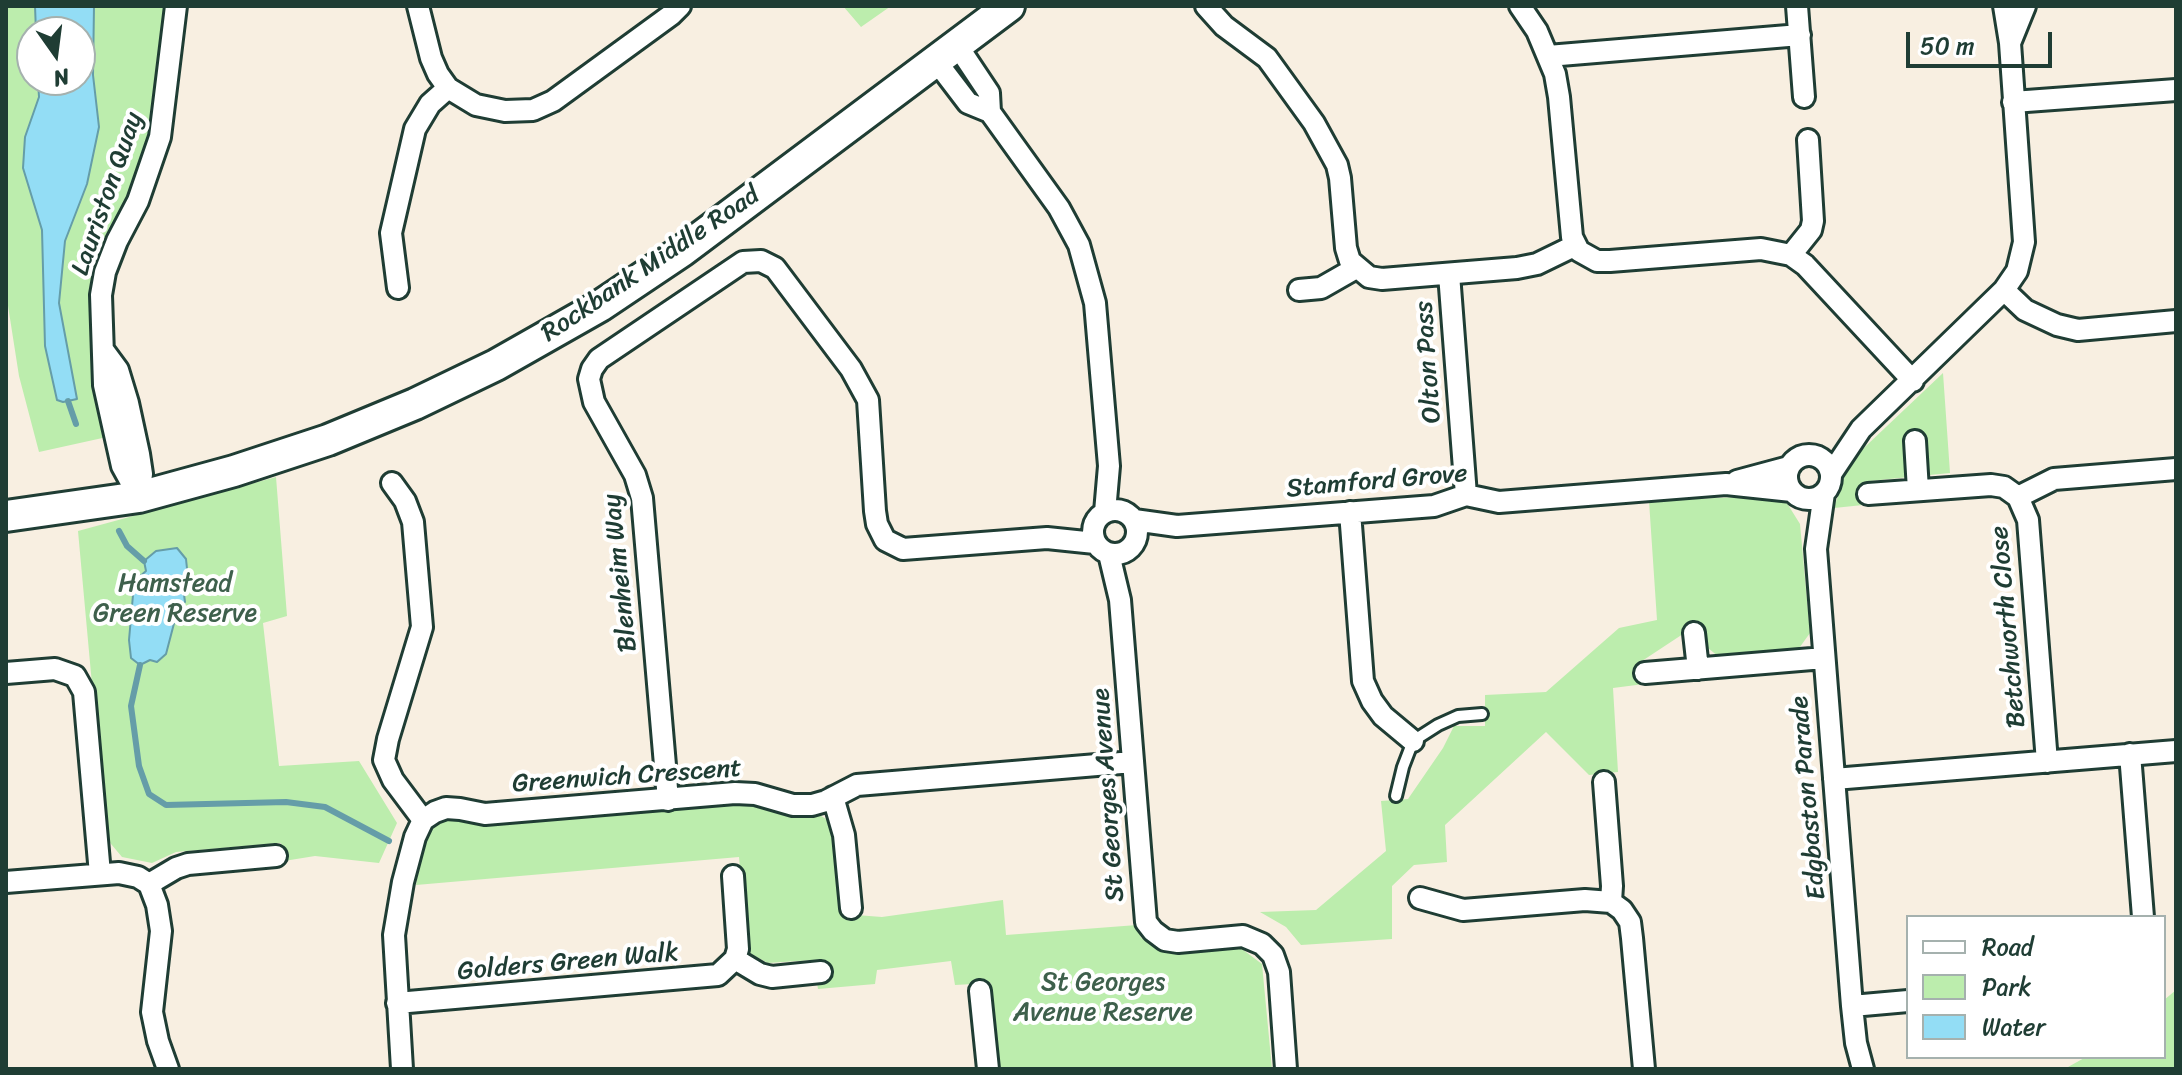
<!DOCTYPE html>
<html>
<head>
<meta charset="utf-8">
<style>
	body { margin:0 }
	#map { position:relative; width:2182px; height:1075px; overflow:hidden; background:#f8efe1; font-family:Sriracha,sans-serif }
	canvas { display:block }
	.frame { position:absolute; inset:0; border:8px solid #1f3d34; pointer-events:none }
	.legend { position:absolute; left:1906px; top:915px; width:260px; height:144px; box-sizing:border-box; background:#fff; border:2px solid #a5b1ae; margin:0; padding:10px 14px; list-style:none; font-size:24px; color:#1f3d34 }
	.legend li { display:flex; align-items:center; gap:16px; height:40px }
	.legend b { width:40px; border:2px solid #a5b1ae }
	.north { position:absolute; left:16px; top:16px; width:80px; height:80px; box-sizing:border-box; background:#fff; border:2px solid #a5b1ae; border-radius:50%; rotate:166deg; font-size:22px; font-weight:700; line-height:32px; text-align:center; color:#1f3d34 }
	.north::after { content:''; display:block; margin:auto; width:28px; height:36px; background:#1f3d34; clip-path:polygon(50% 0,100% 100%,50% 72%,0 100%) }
	.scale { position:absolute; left:1906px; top:32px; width:146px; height:36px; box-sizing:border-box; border:4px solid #1f3d34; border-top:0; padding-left:10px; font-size:24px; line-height:28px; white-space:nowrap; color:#1f3d34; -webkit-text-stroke:6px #fff; paint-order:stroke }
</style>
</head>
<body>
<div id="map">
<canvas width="2182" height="1075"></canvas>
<div class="frame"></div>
<ul class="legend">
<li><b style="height:10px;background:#fff"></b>Road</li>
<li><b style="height:22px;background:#bcedad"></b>Park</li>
<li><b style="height:22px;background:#93ddf5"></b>Water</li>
</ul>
<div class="north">N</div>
<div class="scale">50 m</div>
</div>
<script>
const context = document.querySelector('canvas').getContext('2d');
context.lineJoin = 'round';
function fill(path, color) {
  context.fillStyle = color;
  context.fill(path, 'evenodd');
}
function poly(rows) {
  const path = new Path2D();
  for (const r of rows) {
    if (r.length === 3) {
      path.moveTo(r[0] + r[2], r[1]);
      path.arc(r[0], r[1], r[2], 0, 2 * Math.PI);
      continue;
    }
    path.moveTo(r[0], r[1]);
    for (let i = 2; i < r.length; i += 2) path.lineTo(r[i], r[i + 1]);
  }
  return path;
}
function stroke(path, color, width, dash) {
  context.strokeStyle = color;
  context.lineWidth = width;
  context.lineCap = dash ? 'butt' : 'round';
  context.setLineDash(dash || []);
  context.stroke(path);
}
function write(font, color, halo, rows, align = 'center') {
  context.font = font + ' Sriracha,sans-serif';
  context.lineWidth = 8;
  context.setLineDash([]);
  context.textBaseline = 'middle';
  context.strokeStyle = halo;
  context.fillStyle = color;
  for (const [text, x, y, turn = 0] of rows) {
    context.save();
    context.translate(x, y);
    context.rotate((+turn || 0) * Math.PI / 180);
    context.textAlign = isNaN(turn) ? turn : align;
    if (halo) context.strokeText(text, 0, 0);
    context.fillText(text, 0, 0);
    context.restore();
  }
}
const green = poly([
	[6,6,168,6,146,149,128,202,91,285,89,313,107,437,39,452,19,376,6,293],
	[32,32,80,32,80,80,32,80],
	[843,6,891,6,861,27],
	[1943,373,1950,473,1869,481,1863,505,1834,508,1849,462],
	[276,477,287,616,263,623,279,766,359,761,397,823,379,863,315,856,284,861,281,843,176,852,152,863,122,857,106,838,78,531],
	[1763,496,1785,500,1800,524,1810,633,1797,651,1719,657,1708,648,1704,629,1686,632,1642,661,1644,684,1613,688,1618,772,1589,775,1546,732,1445,825,1447,862,1414,865,1392,886,1392,939,1301,945,1286,927,1260,912,1316,910,1386,851,1381,801,1408,799,1443,748,1454,726,1485,726,1485,695,1546,692,1619,628,1657,620,1649,501],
	[745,803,778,813,818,814,831,822,835,835,843,914,882,917,1003,900,1006,935,1137,925,1141,938,1169,950,1238,946,1262,964,1272,1069,1000,1069,991,983,955,985,951,961,877,970,875,984,818,989,813,960,768,963,747,952,739,857,416,885,423,844,431,828,447,818,481,824],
	[2176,990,2176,1069,2057,1069,2068,1067,2086,1057,2164,1057,2164,1000]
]);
const water = poly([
	[35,6,94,6,93,75,99,127,87,184,65,241,59,303,77,399,63,402,57,400,45,346,42,230,23,168,25,137,39,97,38,80,80,80,80,32,36,32,35,6],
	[177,548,186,559,188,578,183,587,185,602,177,612,166,654,157,662,150,660,140,665,131,658,129,640,133,595,138,578,146,571,144,561,156,551,177,548]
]);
const stream = poly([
	[68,401,76,424],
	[119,531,127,546,144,561],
	[140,665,131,706,139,766,149,794,166,805,286,802,325,807,389,841]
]);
const lane = poly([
	[1396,796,1403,767,1413,741,1438,725,1458,716,1482,714]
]);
const street = poly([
	[418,6,431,58,438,74,448,88,476,105,505,111,533,110,553,101,671,15,680,6],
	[1206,6,1224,26,1267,58,1314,123,1337,165,1340,178,1346,248,1350,261,1369,277,1382,279,1517,268,1537,264,1574,246],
	[1520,6,1537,31,1555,74,1559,97,1572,237,1579,251,1597,261,1610,261,1761,249,1791,255,1805,265,1913,381],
	[1797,6,1804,97],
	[2010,43,2025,6],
	[957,45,989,93,990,112,1059,208,1079,245,1095,303,1109,466,1105,512],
	[1548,56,1800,35],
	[936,61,968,103,990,112],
	[2013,102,2176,90],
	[1791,255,1811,230,1813,221,1808,140],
	[1449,274,1466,495],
	[398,288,391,233,415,129,430,104,448,88],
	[1299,290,1321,288,1356,268],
	[2004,290,2025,310,2057,325,2078,330,2176,321],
	[104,351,118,370,128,403,139,454,142,474,139,497],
	[1915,441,1918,490],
	[1809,477,22],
	[1831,474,1861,429,2004,290,2017,271,2024,242,2010,43,2004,6],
	[1737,481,1789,467],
	[392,483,405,501,413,522,422,627,388,739,384,760,393,780,423,820],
	[1824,493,1816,549,1852,1006,1856,1043,1863,1069],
	[1868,494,1991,485,2004,487,2018,497,2028,520,2047,762],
	[139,497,122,466,104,385,101,295,105,272,117,241,138,201,160,137,176,6],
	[2018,497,2054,479,2176,469],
	[1115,532,22],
	[1350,512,1363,681,1372,701,1383,716,1413,741],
	[1134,520,1177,526,1434,506,1466,495,1499,502,1726,484,1792,491],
	[1109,554,1120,600,1146,922,1153,931,1165,940,1178,942,1243,936,1262,944,1273,955,1279,972,1286,1069],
	[1694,633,1698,669],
	[6,673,55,669,75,676,84,692,100,874],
	[1645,673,1824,658],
	[2130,754,2143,917],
	[1834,779,2176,751],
	[1604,782,1612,886,1611,902],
	[833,797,844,835,851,908],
	[668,800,642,498,635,475,594,402,589,379,592,369,599,359,743,262,761,261,775,268,851,369,868,400,875,511,877,524,885,540,903,549,1047,538,1095,543],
	[6,882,119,873,138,877,149,884,157,905,161,931,152,1012,158,1041,168,1069],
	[149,884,176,868,188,864,276,856],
	[1420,898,1463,910,1585,900,1611,902,1622,910,1630,922,1632,938,1644,1069],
	[735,959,760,974,772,977,821,972],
	[980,991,988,1069],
	[397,1003,718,975,735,959,738,949,733,876],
	[1852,1006,1908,1001],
	[402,1069,394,935,403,882,415,837,423,820,435,812,446,808,460,809,485,814,735,793,755,794,793,805,812,805,826,801,857,785,1133,762]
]);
const secondary = poly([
	[6,516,139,497,234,471,328,440,415,404,496,365,600,306,682,251,1009,6]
]);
const streetNames = [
	["Lauriston Quay",108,194,-71],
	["Rockbank Middle Road",651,265,-34],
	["Olton Pass",1429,362,-94],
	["Stamford Grove",1377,482,-5],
	["Blenheim Way",621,573,-96],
	["Betchworth Close",2009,627,-95],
	["Greenwich Crescent",627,777,-4],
	["St Georges Avenue",1109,795,-94],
	["Edgbaston Parade",1809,798,-95],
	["Golders Green Walk",568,963,-5]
];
const parkNames = [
	["Hamstead",175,584],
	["Green Reserve",175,614],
	["St Georges",1103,983],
	["Avenue Reserve",1103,1013]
];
fill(green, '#bcedad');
fill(water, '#93ddf5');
stroke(water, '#659da8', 2);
stroke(stream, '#659da8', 6);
stroke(lane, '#1f3d34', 16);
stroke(street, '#1f3d34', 26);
stroke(secondary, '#1f3d34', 36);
stroke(lane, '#fff', 10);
stroke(street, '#fff', 20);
stroke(secondary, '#fff', 30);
write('26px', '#1f3d34', '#fff', streetNames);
write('26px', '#3e604c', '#fff', parkNames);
</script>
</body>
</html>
